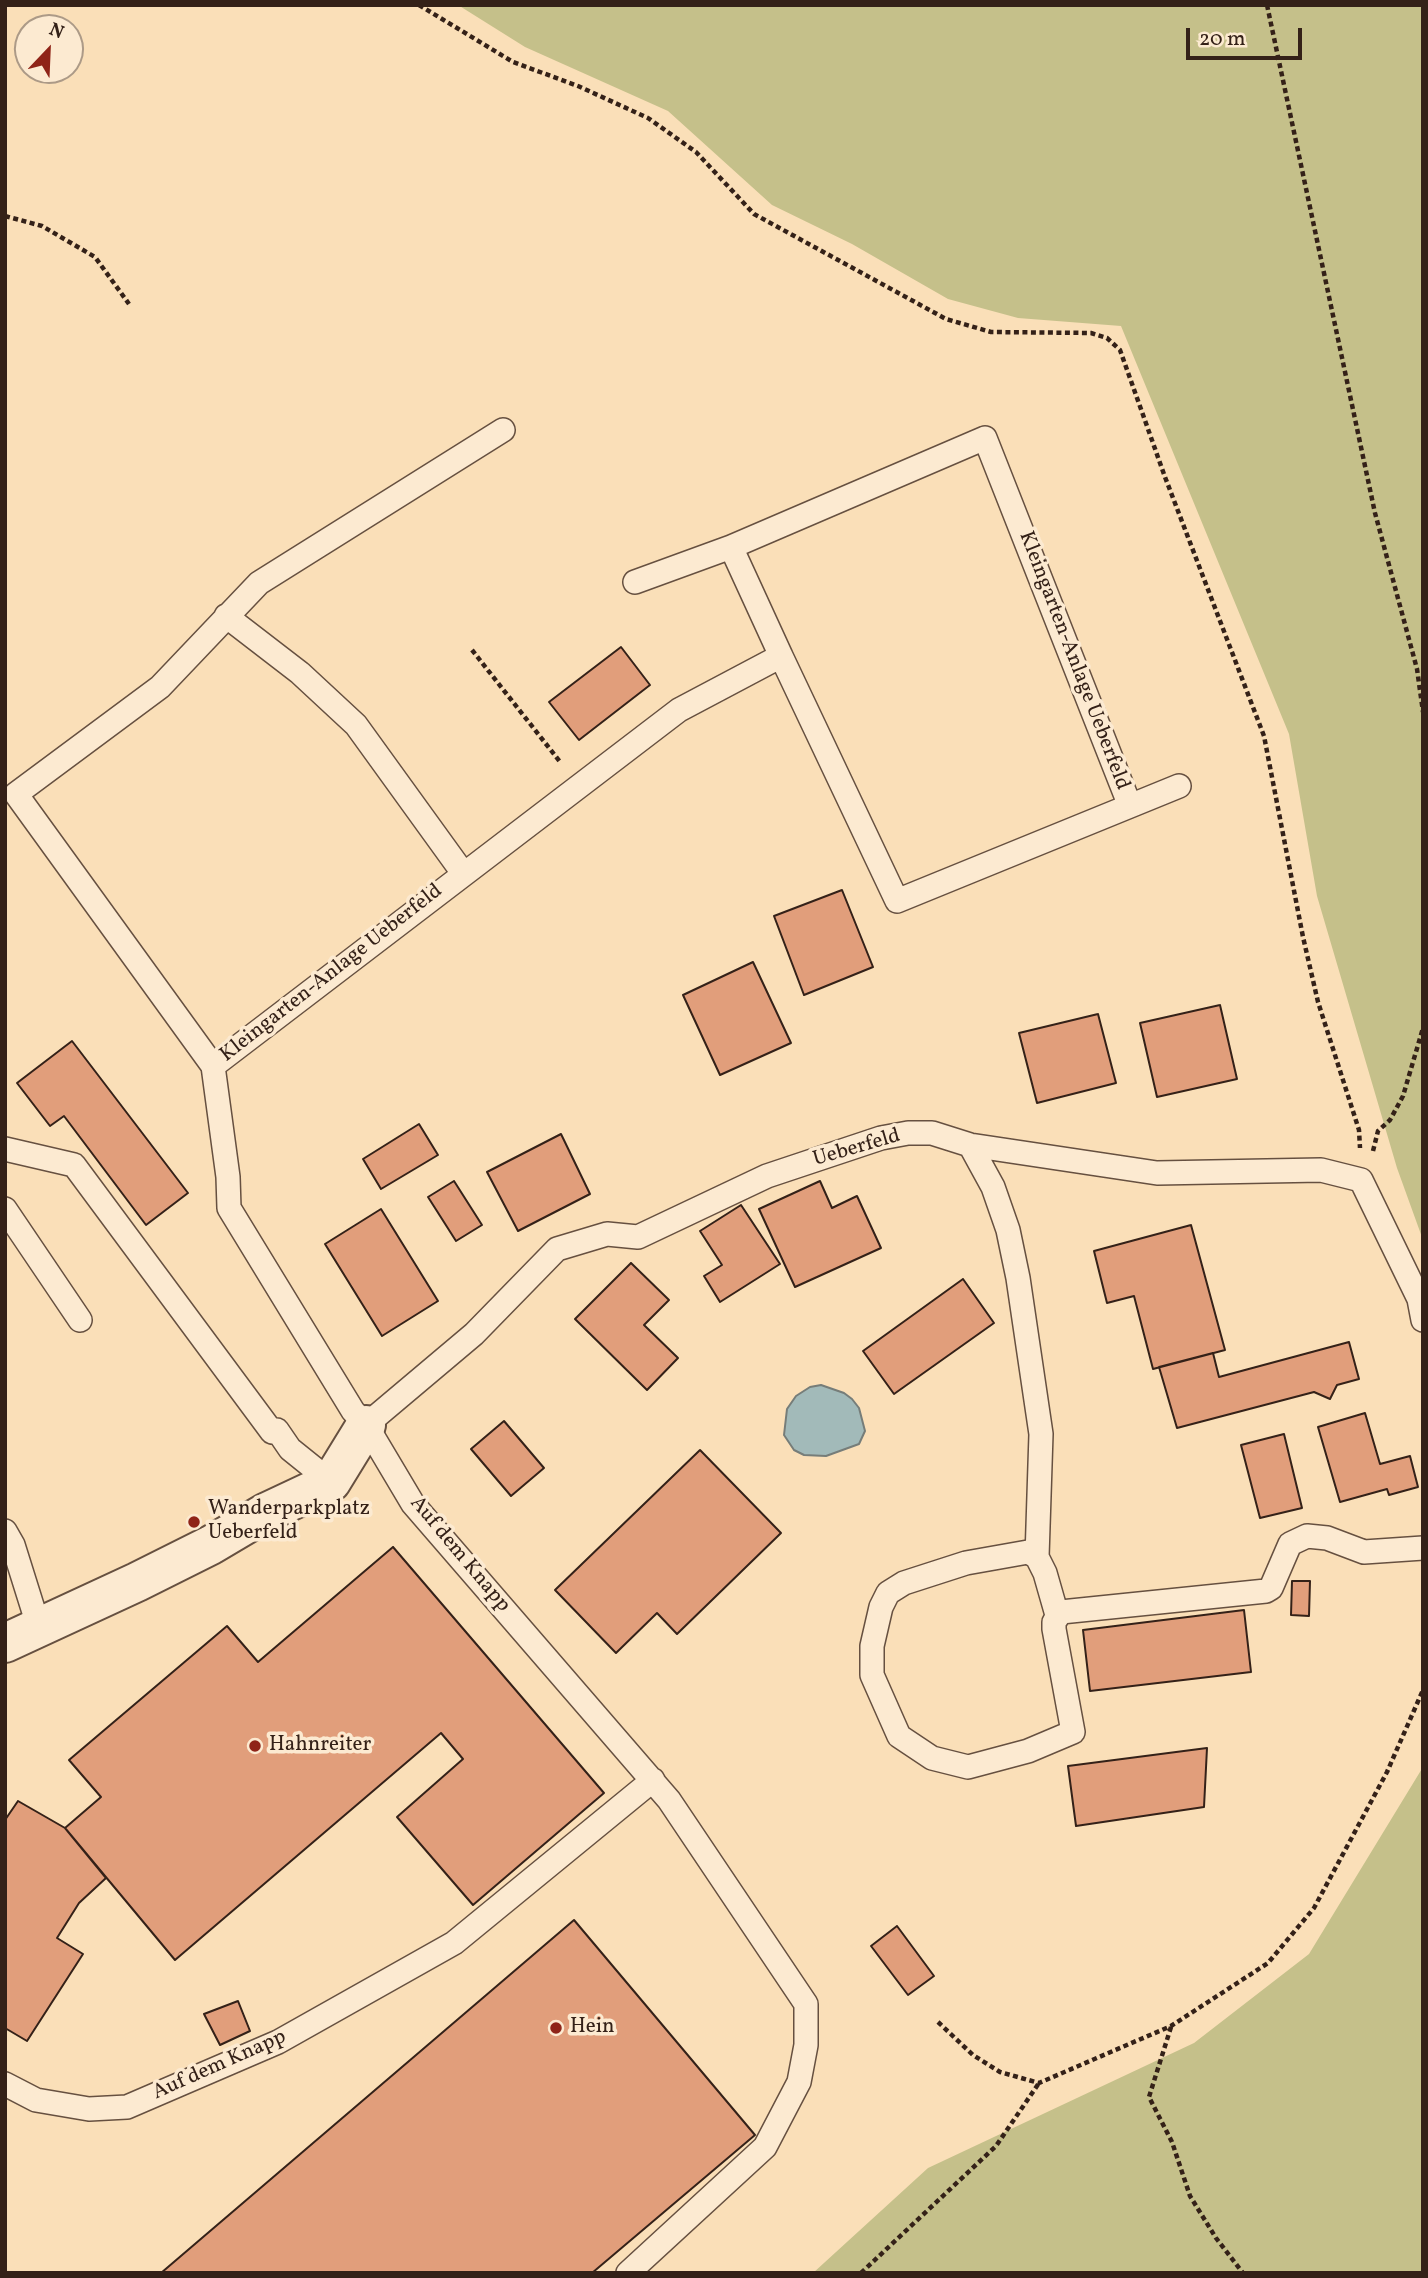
<!DOCTYPE html>
<html>
<head>
<meta charset="utf-8">
<style>
	body { margin:0 }
	#map { position:relative; width:1428px; height:2278px; overflow:hidden; background:#fadfb8; font-family:Vollkorn,serif }
	canvas { display:block }
	.frame { position:absolute; inset:0; border:7px solid #342118; pointer-events:none }
	.north { position:absolute; left:14px; top:14px; width:70px; height:70px; box-sizing:border-box; background:#fcead1; border:2px solid #ac9a87; border-radius:50%; rotate:23deg; font-size:19px; font-weight:700; line-height:28px; text-align:center; color:#342118 }
	.north::after { content:''; display:block; margin:auto; width:24px; height:32px; background:#8f2418; clip-path:polygon(50% 0,100% 100%,50% 72%,0 100%) }
	.scale { position:absolute; left:1186px; top:28px; width:116px; height:32px; box-sizing:border-box; border:4px solid #342118; border-top:0; padding-left:9px; font-size:21px; line-height:24px; white-space:nowrap; color:#342118; -webkit-text-stroke:5px #fcead1; paint-order:stroke }
</style>
</head>
<body>
<div id="map">
<canvas width="1428" height="2278"></canvas>
<div class="frame"></div>
<div class="north">N</div>
<div class="scale">20 m</div>
</div>
<script>
const context = document.querySelector('canvas').getContext('2d');
context.lineJoin = 'round';
function fill(path, color) {
  context.fillStyle = color;
  context.fill(path, 'evenodd');
}
function poly(rows) {
  const path = new Path2D();
  for (const r of rows) {
    path.moveTo(r[0], r[1]);
    for (let i = 2; i < r.length; i += 2) path.lineTo(r[i], r[i + 1]);
  }
  return path;
}
function stroke(path, color, width, dash) {
  context.strokeStyle = color;
  context.lineWidth = width;
  context.lineCap = dash ? 'butt' : 'round';
  context.setLineDash(dash || []);
  context.stroke(path);
}
function write(font, color, halo, rows, align = 'center') {
  context.font = font + ' Vollkorn,serif';
  context.lineWidth = 7;
  context.setLineDash([]);
  context.textBaseline = 'middle';
  context.strokeStyle = halo;
  context.fillStyle = color;
  for (const [text, x, y, turn = 0] of rows) {
    context.save();
    context.translate(x, y);
    context.rotate((+turn || 0) * Math.PI / 180);
    context.textAlign = isNaN(turn) ? turn : align;
    if (halo) context.strokeText(text, 0, 0);
    context.fillText(text, 0, 0);
    context.restore();
  }
}
const green = poly([
	[458,5,1423,5,1423,1240,1397,1168,1317,896,1289,734,1121,326,1018,318,948,299,852,244,772,205,668,111,525,47],
	[1423,1767,1423,2273,813,2273,928,2168,1194,2043,1309,1954]
]);
const water = poly([
	[821,1385,844,1393,852,1399,859,1408,865,1431,859,1444,826,1456,804,1455,794,1450,784,1435,787,1409,796,1396,810,1387,821,1385]
]);
const building = poly([
	[621,647,650,685,579,740,549,702,621,647],
	[842,890,873,967,804,995,774,916,842,890],
	[753,962,791,1043,720,1075,683,995,753,962],
	[1220,1005,1237,1079,1157,1097,1140,1023,1220,1005],
	[1098,1014,1116,1083,1037,1103,1019,1033,1098,1014],
	[72,1041,188,1193,146,1225,64,1116,50,1126,17,1083,72,1041],
	[419,1124,438,1155,381,1189,363,1159,419,1124],
	[561,1134,590,1194,518,1231,487,1172,561,1134],
	[454,1181,482,1225,456,1241,428,1197,454,1181],
	[820,1181,832,1208,857,1196,881,1248,795,1287,759,1209,820,1181],
	[741,1205,780,1264,720,1302,704,1276,722,1265,700,1231,741,1205],
	[381,1209,438,1301,382,1336,325,1244,381,1209],
	[1191,1225,1225,1350,1153,1369,1134,1296,1107,1303,1094,1251,1191,1225],
	[631,1263,669,1300,644,1325,678,1358,647,1390,575,1319,631,1263],
	[963,1279,994,1323,894,1394,863,1351,963,1279],
	[1349,1342,1359,1379,1337,1385,1330,1399,1314,1392,1177,1428,1159,1367,1213,1353,1219,1377,1349,1342],
	[1365,1413,1380,1464,1410,1456,1418,1487,1389,1495,1387,1489,1340,1502,1318,1427,1365,1413],
	[504,1421,544,1468,511,1496,471,1449,504,1421],
	[1284,1434,1302,1508,1260,1518,1241,1445,1284,1434],
	[700,1450,781,1533,677,1634,657,1613,616,1653,555,1590,700,1450],
	[393,1547,604,1793,473,1905,397,1817,463,1759,441,1733,175,1960,65,1828,101,1797,69,1760,227,1626,258,1662,393,1547],
	[1292,1581,1310,1581,1309,1616,1291,1615,1292,1581],
	[1244,1610,1251,1672,1090,1691,1083,1630,1244,1610],
	[1207,1748,1204,1807,1076,1826,1068,1766,1207,1748],
	[18,1801,65,1828,106,1878,79,1903,57,1938,83,1954,27,2041,5,2028,5,1820,18,1801],
	[574,1920,755,2135,592,2273,161,2273,574,1920],
	[897,1926,934,1976,908,1995,871,1946,897,1926],
	[238,2001,250,2031,220,2045,204,2014,238,2001]
]);
const path = poly([
	[419,5,513,62,578,86,648,118,696,152,754,214,946,319,991,332,1091,333,1107,338,1120,350,1165,477,1264,736,1303,937,1318,1002,1359,1130,1360,1148],
	[1267,5,1375,513,1417,669,1423,712],
	[5,216,42,226,95,257,129,304],
	[472,650,561,763],
	[1373,1151,1378,1131,1390,1120,1403,1096,1423,1028],
	[938,2022,973,2055,1000,2072,1039,2083,1171,2026,1268,1963,1314,1908,1387,1772,1423,1690],
	[1171,2027,1149,2097,1172,2142,1190,2196,1216,2238,1243,2273],
	[861,2273,996,2146,1039,2083]
]);
const lane = poly([
	[635,582,731,547],
	[226,616,300,673,356,725,463,873],
	[1130,806,1179,786],
	[213,1066,16,794,160,687,259,583,503,430],
	[970,1145,993,1187,1008,1230,1018,1278,1041,1434,1037,1557],
	[5,1149,74,1165,272,1432,277,1430,290,1449,331,1482],
	[5,1209,80,1320],
	[366,1425,474,1334,557,1249,607,1234,638,1237,767,1176,881,1138,908,1133,932,1133,970,1145,1157,1173,1321,1170,1361,1180,1419,1299,1423,1320],
	[5,1531,13,1545,39,1628],
	[1057,1615,1045,1573,1037,1557,1028,1552,966,1563,904,1583,888,1593,881,1607,872,1646,872,1675,899,1736,932,1758,968,1767,1028,1751,1073,1732,1054,1629,1054,1622,1061,1612,1266,1591,1271,1588,1290,1544,1307,1536,1327,1538,1364,1552,1423,1548],
	[5,2084,36,2100,89,2109,127,2107,278,2042,454,1943,653,1780],
	[628,2273,765,2147,799,2082,806,2045,806,2004,669,1800,413,1504,366,1425,353,1411,229,1208,228,1177,213,1066,679,710,781,656,897,901,1130,806,985,438,731,547,781,656]
]);
const street = poly([
	[5,1643,137,1582,211,1545,265,1513,331,1482,366,1425]
]);
const markers = [
	[194,1522,7,"#8f2418"],
	[255,1746,7,"#8f2418"],
	[556,2028,7,"#8f2418"]
];
const streetNames = [
	["Kleingarten-Anlage Ueberfeld",1073,661,69],
	["Kleingarten-Anlage Ueberfeld",332,974,-38],
	["Ueberfeld",857,1149,-16],
	["Auf dem Knapp",459,1555,50],
	["Auf dem Knapp",220,2066,-24]
];
const poiNames = [
	["Wanderparkplatz",208,1510],
	["Ueberfeld",208,1534],
	["Hahnreiter",269,1746],
	["Hein",570,2028]
];
fill(green, '#c5c08a');
fill(water, '#a2bab9');
stroke(water, '#767d79', 2);
fill(building, '#e19e7b');
stroke(building, '#342118', 2);
stroke(lane, '#665040', 26);
stroke(street, '#665040', 42);
stroke(path, '#342118', 4.5, [5, 3.5]);
stroke(lane, '#fcead1', 23);
stroke(street, '#fcead1', 38);
for (const [x, y, r, color] of markers) {
  const dot = new Path2D();
  dot.arc(x, y, r, 0, 2 * Math.PI);
  context.fillStyle = color;
  context.fill(dot);
  stroke(dot, '#fcead1', 2.5);
}
write('21px', '#342118', '#fcead1', streetNames);
write('21px', '#342118', '#fcead1', poiNames, 'left');
</script>
</body>
</html>
